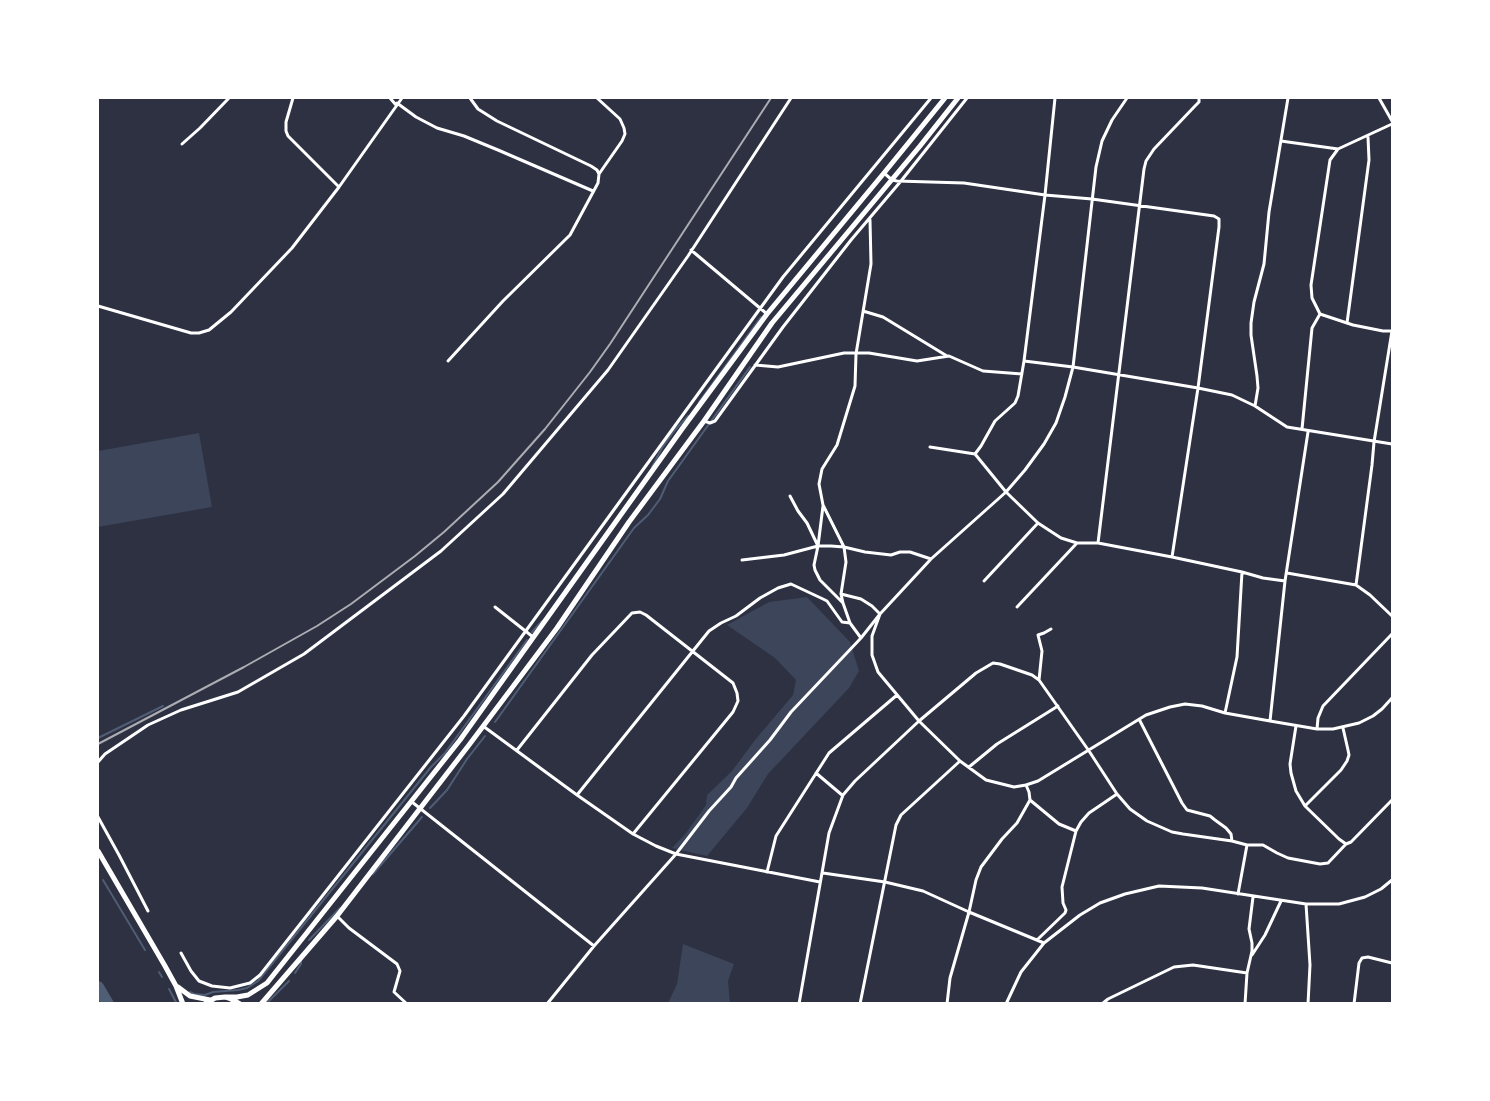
<!DOCTYPE html>
<html>
<head>
<meta charset="utf-8">
<style>
	body { margin:0 }
	#map { position:relative; width:1490px; height:1101px; overflow:hidden; background:#2d3142; font-family:"PT Sans",sans-serif }
	canvas { display:block }
	.frame { position:absolute; inset:0; border:99px solid #fff; pointer-events:none }
</style>
</head>
<body>
<div id="map">
<canvas width="1490" height="1101"></canvas>
<div class="frame"></div>
</div>
<script>
const context = document.querySelector('canvas').getContext('2d');
context.lineJoin = 'round';
function fill(path, color) {
  context.fillStyle = color;
  context.fill(path, 'evenodd');
}
function poly(rows) {
  const path = new Path2D();
  for (const r of rows) {
    path.moveTo(r[0], r[1]);
    for (let i = 2; i < r.length; i += 2) path.lineTo(r[i], r[i + 1]);
  }
  return path;
}
function stroke(path, color, width, dash) {
  context.strokeStyle = color;
  context.lineWidth = width;
  context.lineCap = dash ? 'butt' : 'round';
  context.setLineDash(dash || []);
  context.stroke(path);
}
const green = poly([
	[199,433,212,507,98,527,98,451],
	[807,597,850,642,859,671,849,688,768,774,747,808,707,856,672,848,686,833,706,805,707,795,732,771,755,740,793,695,796,680,775,658,727,625,769,602],
	[683,944,734,964,728,981,730,1003,668,1003,677,984]
]);
const stream = poly([
	[699,402,761,317],
	[652,467,662,448,674,431,688,416],
	[532,632,542,621],
	[495,722,634,528,648,515,660,499,668,481,750,367],
	[98,738,163,706],
	[430,808,447,790,467,759,485,736],
	[373,874,422,817],
	[103,880,145,950],
	[309,940,340,908],
	[159,972,162,977],
	[295,973,301,964,301,961],
	[169,989,177,1004],
	[190,992,194,994,205,995,213,992,238,990,247,988,258,981,431,767,445,753,527,640],
	[222,1004,226,1004],
	[266,1004,289,981]
]);
const river = poly([
	[98,987,108,1004]
]);
const minor = poly([
	[293,98,286,122,286,131,288,136,339,187],
	[390,98,396,105],
	[597,98,620,119,624,128,625,134,622,141,599,174],
	[1127,98,1112,120,1102,141,1096,167,1073,367,1065,397,1056,423,1044,444,1025,470,1006,492,931,559,880,614,872,636,872,655,878,672,919,721,960,761,986,780,1014,787,1026,785,1038,781,1146,715,1170,707,1185,704,1202,706,1225,713,1270,721,1317,729,1333,729,1359,723,1373,716,1382,709,1392,698],
	[1379,98,1392,121],
	[397,103,416,117,437,128,464,136,498,150,593,191],
	[1392,124,1338,149,1330,160,1311,285,1312,298,1320,314,1353,325,1383,331,1392,331],
	[1281,141,1338,149],
	[182,144,200,128,229,98],
	[884,173,892,180,897,181,964,183,1045,195,1092,199,1214,216,1219,219,1219,227,1198,388,1172,557],
	[691,250,767,314],
	[98,306,191,333,199,333,209,330,231,312,292,248,339,187,402,98],
	[863,311,883,317,947,356],
	[1347,323,1369,160,1368,137],
	[448,361,503,301,570,235,598,183,599,174,597,170,591,166,497,121,478,109,470,98],
	[1024,361,1073,367,1198,388,1232,395,1255,406,1287,427,1392,444],
	[755,365,778,367,844,353,869,353,917,361,949,356,983,371,1022,374],
	[1255,406,1258,388,1257,376,1251,335,1251,323,1254,302,1264,264,1269,212,1288,98],
	[704,421,710,423,715,421,783,327,851,240,901,181,967,98],
	[1302,429,1312,328,1320,314],
	[930,447,975,454,1006,492,1038,523,1061,538,1077,543,1098,543,1172,557,1242,572,1263,578,1285,581],
	[975,454,981,446,995,421,1015,403,1018,396,1024,361,1045,195,1055,98],
	[790,496,798,511,807,523,818,546],
	[823,506,818,546,814,565,815,570,820,580,843,603,850,623,861,638],
	[1098,543,1144,169,1146,161,1154,149,1195,106,1199,102,1199,98],
	[742,560,784,555,818,546,831,546,844,547,865,552,891,555,900,552,910,552,931,559],
	[1287,573,1356,585,1370,595,1392,616],
	[984,581,1038,523],
	[1356,585,1372,465,1374,442,1392,331],
	[843,603,841,594,846,562,844,547,823,505,819,484,822,469,837,445,855,386,856,354,871,264,870,220],
	[495,607,533,637],
	[1017,607,1077,543],
	[1039,680,1042,651,1038,635,1044,633,1051,629],
	[1225,713,1237,657,1242,572],
	[1139,719,1182,803,1187,810,1210,816,1215,820,1226,828,1231,834,1232,841],
	[1270,721,1285,581,1308,432],
	[483,726,577,795,633,834,656,846,676,854,820,882],
	[1296,726,1290,764,1291,773,1296,791,1305,806,1339,839,1346,844,1351,842,1392,800],
	[1317,729,1318,718,1323,706,1392,634],
	[517,750,592,655,632,613,640,612,646,615,733,683,737,693,738,701,733,712,633,834],
	[98,762,105,754,148,725,181,710,238,692,304,654,441,551,503,494,608,370,688,256,791,98],
	[969,767,997,744,1058,706],
	[816,773,842,795],
	[577,795,709,631,721,623,736,616,760,598,778,588,791,584,823,599,827,601,842,622,850,623],
	[1030,800,1059,824,1076,831],
	[412,802,594,946],
	[1305,806,1341,770,1347,761,1349,755,1348,750,1343,728],
	[98,817,119,855,148,911],
	[767,872,776,836,829,753,897,695],
	[823,873,885,882,923,891,969,912,1044,943],
	[1238,894,1247,845],
	[1306,904,1310,965,1308,1004],
	[337,916,349,928,397,964,400,971,394,992,407,1004],
	[1037,940,1065,913,1066,910,1063,903,1062,887,1076,831,1081,822,1089,813,1117,794],
	[181,953,191,971,199,981,212,986,230,988,250,983,260,975,464,716,783,277,931,98],
	[1252,955,1265,935,1281,901],
	[547,1004,594,946,676,854,709,811,731,787,736,778,770,740,791,712,861,638,880,614,872,606,861,599,841,594],
	[799,1004,829,833,843,795,855,781,919,721,976,673,993,663,1000,664,1032,675,1039,680,1089,751,1117,794,1130,809,1147,821,1172,832,1183,834,1232,841,1247,845,1263,845,1277,853,1288,858,1320,864,1328,863,1346,844],
	[860,1004,896,825,901,815,960,761],
	[947,1004,950,978,969,912,976,880,981,867,1002,839,1017,823,1030,800,1029,792,1026,785],
	[1006,1004,1021,972,1044,943,1080,915,1100,903,1125,894,1159,886,1202,888,1306,904,1339,904,1365,897,1381,889,1392,880],
	[1102,1004,1108,999,1174,967,1193,965,1247,973],
	[1245,1004,1247,973,1252,951,1252,943,1249,929,1253,897],
	[1354,1004,1359,963,1362,958,1368,957,1392,963]
]);
const trunk = poly([
	[98,851,165,966,176,986,183,1004],
	[178,987,190,996,210,1000],
	[225,997,237,997,248,995,267,983,344,886,460,740,682,429,767,314,884,173,945,98],
	[205,1004,215,998,225,997,231,999,240,1004],
	[261,1004,337,916,469,745,557,628,629,522,704,421,772,323,920,146,958,98]
]);
const rail = poly([
	[98,744,244,667,317,626,351,604,415,556,444,532,498,482,545,429,590,372,610,344,771,98]
]);
fill(green, '#3c4559');
stroke(stream, '#4f5d75', 2);
stroke(river, '#4f5d75', 12);
stroke(minor, '#fff', 3);
stroke(trunk, '#fff', 5);
stroke(rail, '#abadb3', 2);
</script>
</body>
</html>
